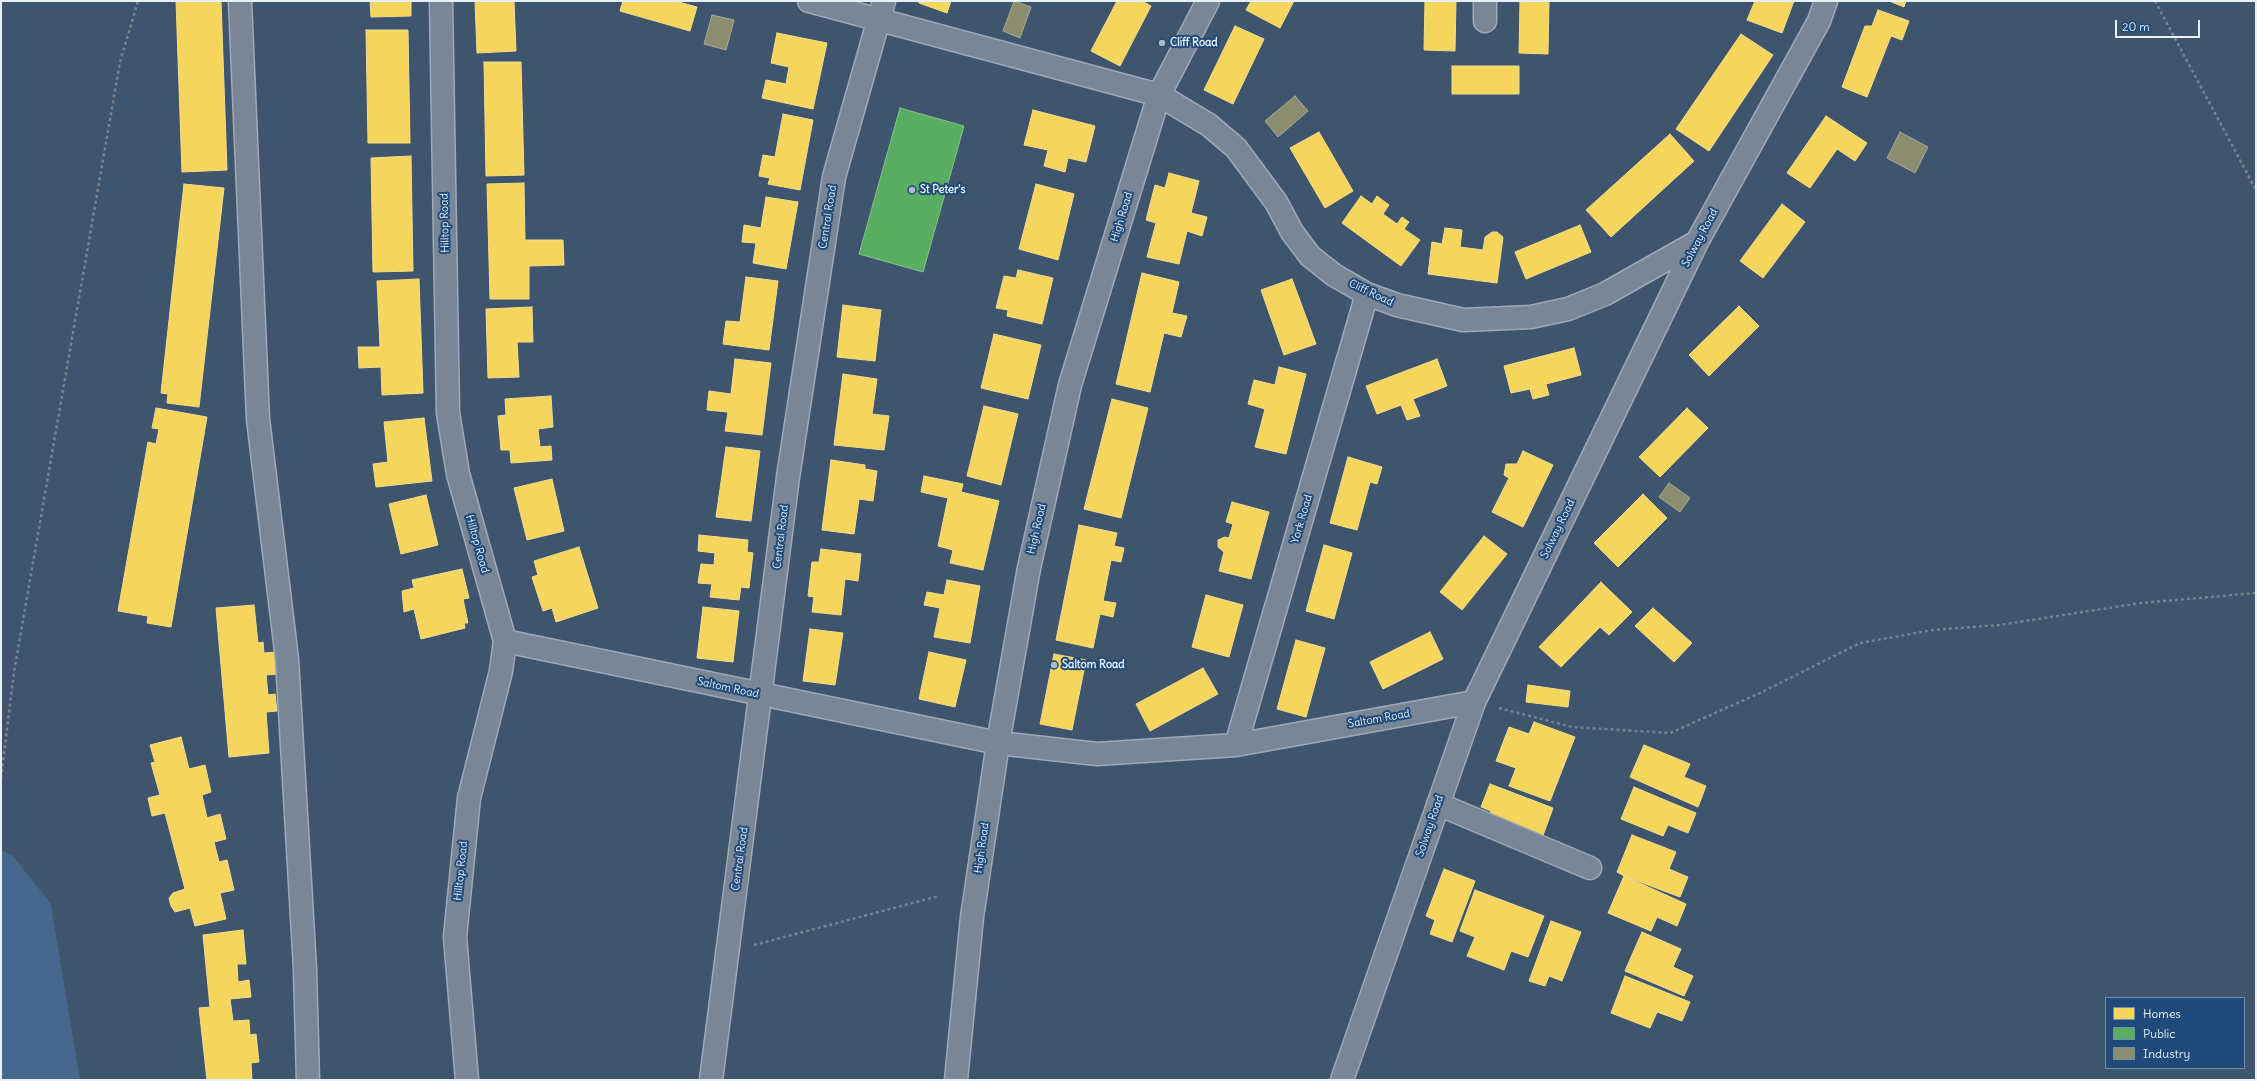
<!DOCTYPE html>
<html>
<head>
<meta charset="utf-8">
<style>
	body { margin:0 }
	#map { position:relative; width:2257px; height:1081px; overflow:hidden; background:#3f556e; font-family:Delius,sans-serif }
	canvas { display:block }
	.frame { position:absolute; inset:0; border:2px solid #e8f1f8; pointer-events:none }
	.legend { position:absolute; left:2105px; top:997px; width:140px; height:72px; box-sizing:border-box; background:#1f4a7a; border:1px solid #6f8dac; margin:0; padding:5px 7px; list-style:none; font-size:12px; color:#e8f1f8 }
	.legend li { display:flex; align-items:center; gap:8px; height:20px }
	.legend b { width:20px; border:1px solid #6f8dac }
	.scale { position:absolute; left:2115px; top:20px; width:85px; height:18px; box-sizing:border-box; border:2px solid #e8f1f8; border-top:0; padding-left:5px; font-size:12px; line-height:14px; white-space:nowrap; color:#e8f1f8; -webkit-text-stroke:3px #1f4a7a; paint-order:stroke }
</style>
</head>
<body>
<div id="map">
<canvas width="2257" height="1081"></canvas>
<div class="frame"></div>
<ul class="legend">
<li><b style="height:11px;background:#f6d55c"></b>Homes</li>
<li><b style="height:11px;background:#5aae61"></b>Public</li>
<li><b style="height:11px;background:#8c8c6e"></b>Industry</li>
</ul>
<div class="scale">20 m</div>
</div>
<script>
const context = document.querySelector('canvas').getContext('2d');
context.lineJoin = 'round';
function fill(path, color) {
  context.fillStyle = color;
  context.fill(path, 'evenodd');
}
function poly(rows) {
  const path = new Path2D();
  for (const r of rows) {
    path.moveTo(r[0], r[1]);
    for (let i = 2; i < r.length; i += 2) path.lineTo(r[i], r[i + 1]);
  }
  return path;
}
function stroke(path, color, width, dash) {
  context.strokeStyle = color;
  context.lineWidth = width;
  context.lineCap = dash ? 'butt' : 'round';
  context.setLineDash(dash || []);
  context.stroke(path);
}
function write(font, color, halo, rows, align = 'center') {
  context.font = font + ' Delius,sans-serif';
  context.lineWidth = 4;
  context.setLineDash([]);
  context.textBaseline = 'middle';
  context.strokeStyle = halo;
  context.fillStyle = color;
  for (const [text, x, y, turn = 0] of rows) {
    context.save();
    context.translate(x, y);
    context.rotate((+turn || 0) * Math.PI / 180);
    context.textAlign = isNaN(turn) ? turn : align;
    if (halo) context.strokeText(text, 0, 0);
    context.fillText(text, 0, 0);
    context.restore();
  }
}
const green = poly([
	[1,850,12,855,51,904,80,1080,1,1080]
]);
const homes = poly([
	[176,1,221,1,227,170,182,172,176,1],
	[370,1,411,1,411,16,371,17,370,1],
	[475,1,514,1,516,51,477,53,475,1],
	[623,1,675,1,697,7,690,31,620,11,623,1],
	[919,1,951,1,947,13,919,3,919,1],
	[1117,1,1142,1,1151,6,1120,66,1091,51,1117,1],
	[1251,1,1294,1,1280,28,1246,10,1251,1],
	[1425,1,1456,1,1455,51,1424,50,1425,1],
	[1520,1,1549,1,1548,54,1519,53,1520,1],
	[1755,1,1794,1,1782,33,1747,20,1755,1],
	[1889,1,1906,1,1904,7,1889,1],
	[1878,10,1909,21,1902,40,1891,36,1867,97,1842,87,1865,26,1872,26,1878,10],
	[1235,26,1264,39,1233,104,1204,90,1235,26],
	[366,30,408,30,410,143,368,143,366,30],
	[777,33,827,43,813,109,762,98,766,80,786,84,789,67,771,63,777,33],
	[1741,34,1773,55,1709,151,1676,129,1741,34],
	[484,62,521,62,524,175,486,176,484,62],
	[1452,66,1519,66,1519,94,1452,94,1452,66],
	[1033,110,1095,126,1086,162,1068,158,1065,172,1044,166,1048,150,1024,145,1033,110],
	[783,114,813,120,800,190,768,184,770,178,759,176,763,155,775,157,783,114],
	[1826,116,1867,143,1855,161,1837,149,1810,188,1787,173,1826,116],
	[1319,132,1353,191,1325,208,1290,148,1319,132],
	[1670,134,1694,161,1611,237,1586,210,1670,134],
	[411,156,413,271,373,272,371,158,411,156],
	[1169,173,1199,181,1191,213,1207,217,1202,236,1187,231,1179,264,1147,257,1156,223,1146,220,1155,185,1165,188,1169,173],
	[524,183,525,240,563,240,564,265,529,266,529,299,490,299,487,184,524,183],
	[184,184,224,188,199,407,167,403,168,394,161,393,184,184],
	[1036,184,1074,194,1058,260,1019,249,1036,184],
	[1361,196,1372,204,1377,196,1389,205,1383,214,1397,224,1402,217,1409,222,1404,229,1420,240,1401,266,1342,223,1361,196],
	[766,197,798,202,786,269,753,263,756,243,742,242,744,225,761,228,766,197],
	[1782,204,1805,222,1763,278,1740,261,1782,204],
	[1580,225,1591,252,1526,279,1515,252,1580,225],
	[1445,228,1462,230,1460,247,1483,250,1485,237,1492,232,1497,232,1503,237,1497,283,1428,274,1432,242,1442,244,1445,228],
	[1018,270,1053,278,1042,324,1007,316,1008,310,996,308,1004,276,1016,278,1018,270],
	[1142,273,1179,282,1172,313,1187,316,1181,337,1164,333,1150,392,1116,384,1142,273],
	[746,277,778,281,769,350,723,344,726,321,740,322,746,277],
	[419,279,423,393,382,395,381,367,359,368,358,347,380,347,377,281,419,279],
	[1292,279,1316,344,1284,355,1261,290,1292,279],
	[843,305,881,310,875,361,837,357,843,305],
	[1739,306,1759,326,1709,376,1689,355,1739,306],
	[532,307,533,342,517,342,519,377,488,378,486,309,532,307],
	[994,334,1041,345,1028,399,981,388,994,334],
	[1574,348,1581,375,1546,384,1549,395,1533,399,1530,389,1511,393,1504,366,1574,348],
	[735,359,771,363,762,435,725,431,728,412,707,410,709,391,731,394,735,359],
	[1437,359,1447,386,1413,399,1420,416,1407,420,1401,405,1377,414,1366,386,1437,359],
	[1279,367,1306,374,1286,454,1255,447,1265,409,1248,404,1254,380,1275,385,1279,367],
	[843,374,877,379,872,414,889,416,884,450,834,445,843,374],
	[551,396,553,427,538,429,540,447,551,446,552,460,511,463,510,450,501,450,498,416,506,415,505,399,551,396],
	[1112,399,1148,408,1121,518,1084,509,1112,399],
	[984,406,1018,414,1001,485,967,476,984,406],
	[156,408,207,417,171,627,147,623,148,616,118,611,148,442,156,444,159,429,152,428,156,408],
	[1687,408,1708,428,1660,477,1639,457,1687,408],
	[424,418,432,481,376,487,373,464,388,462,384,422,424,418],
	[726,447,760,451,751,521,716,517,726,447],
	[1523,451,1553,465,1523,527,1492,512,1509,478,1504,475,1506,464,1517,464,1523,451],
	[1348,457,1382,467,1377,484,1370,482,1357,530,1330,523,1348,457],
	[831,460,865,465,865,469,877,471,873,501,859,499,854,534,822,530,831,460],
	[924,476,963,484,961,492,999,501,983,570,950,563,953,550,938,546,948,498,921,492,924,476],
	[552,479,564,531,527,540,514,488,552,479],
	[1643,494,1667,518,1618,567,1594,543,1643,494],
	[426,495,438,545,401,554,389,504,426,495],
	[1232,502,1269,512,1251,579,1219,571,1224,552,1218,547,1218,540,1225,537,1229,538,1233,524,1226,522,1232,502],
	[1079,525,1117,533,1114,546,1124,548,1121,562,1111,560,1103,601,1116,603,1113,617,1100,614,1093,648,1056,640,1079,525],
	[699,535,748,540,747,552,753,553,749,588,741,587,739,600,710,597,712,584,698,583,701,564,714,565,715,553,698,551,699,535],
	[1484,536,1507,554,1462,610,1440,592,1484,536],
	[1324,545,1352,553,1334,619,1306,611,1324,545],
	[579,547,598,608,556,622,552,608,543,611,532,577,538,575,534,561,579,547],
	[821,549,861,554,858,581,845,579,841,615,812,612,814,597,808,596,812,562,819,562,821,549],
	[462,569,469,598,463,599,468,623,464,623,465,628,421,639,414,609,404,612,402,591,414,588,412,580,462,569],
	[947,580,980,586,970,643,934,637,940,608,924,605,927,592,944,595,947,580],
	[1601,582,1632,612,1609,635,1600,627,1561,667,1539,647,1601,582],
	[1206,595,1243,605,1229,657,1192,647,1206,595],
	[254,605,258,643,263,642,264,653,276,652,278,674,266,675,268,695,275,694,277,711,266,712,269,753,229,757,216,608,254,605],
	[703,607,739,611,733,662,697,658,703,607],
	[1653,608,1692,643,1674,662,1635,626,1653,608],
	[810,629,843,633,835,685,803,681,810,629],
	[1430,632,1443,659,1383,689,1370,662,1430,632],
	[1296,640,1325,648,1306,717,1277,709,1296,640],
	[929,652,966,660,955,707,919,699,929,652],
	[1054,654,1086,660,1072,730,1040,724,1054,654],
	[1203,668,1218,694,1150,731,1136,704,1203,668],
	[1528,685,1570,691,1568,707,1526,702,1528,685],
	[1534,722,1575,737,1550,801,1509,786,1516,768,1496,761,1509,727,1529,734,1534,722],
	[181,737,189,769,205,765,211,792,202,795,207,818,220,814,226,839,214,842,219,862,227,860,234,890,220,893,226,919,195,926,190,908,175,912,171,906,169,898,173,893,185,889,165,813,152,816,148,798,160,795,151,763,155,762,150,745,181,737],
	[1644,745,1690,764,1684,777,1706,786,1698,807,1630,777,1644,745],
	[1490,784,1553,808,1541,841,1487,820,1491,811,1481,807,1490,784],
	[1634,787,1696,813,1688,833,1668,825,1663,836,1621,819,1634,787],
	[1632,835,1676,852,1669,869,1688,877,1680,897,1624,876,1617,872,1632,835],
	[1444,869,1475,881,1452,942,1430,934,1435,920,1426,916,1444,869],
	[1624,876,1686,904,1677,926,1657,917,1651,931,1608,913,1624,876],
	[1475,890,1544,916,1528,957,1511,951,1504,970,1467,956,1475,937,1460,931,1475,890],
	[1551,921,1581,932,1562,981,1549,976,1545,986,1529,981,1551,921],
	[243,930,246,964,237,964,238,982,249,980,251,997,230,999,233,1021,249,1020,250,1035,256,1034,259,1062,251,1063,252,1080,207,1080,199,1008,210,1007,203,935,243,930],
	[1642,932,1681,949,1673,967,1693,976,1684,996,1625,971,1642,932],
	[1625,976,1690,1002,1682,1021,1657,1012,1650,1028,1611,1013,1625,976]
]);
const public = poly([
	[900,108,964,126,923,272,859,254,900,108]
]);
const industry = poly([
	[1014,1,1031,7,1020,38,1003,31,1014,1],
	[712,15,734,20,726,50,704,44,712,15],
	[1295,96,1308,111,1278,137,1265,121,1295,96],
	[1900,132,1928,147,1915,173,1887,158,1900,132],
	[1669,483,1690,498,1680,512,1659,497,1669,483]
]);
const path = poly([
	[2155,1,2256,190],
	[1499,708,1572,727,1670,733,1760,693,1860,643,1933,630,1999,625,2141,603,2256,593],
	[1,778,14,672,120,62,138,1],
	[754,945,939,896]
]);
const minor = poly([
	[240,1,258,419,287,659,305,969,308,1080],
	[441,1,448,413,458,474,505,641,501,671,469,798,455,937,467,1080],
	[809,1,1159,95,1209,125,1236,148,1276,202,1292,232,1310,256,1334,275,1367,294,1397,305,1463,320,1531,317,1568,309,1605,294,1697,242],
	[1485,21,1485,1],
	[505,641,998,743,1097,754,1236,745,1474,702],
	[1236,745,1367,294],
	[1438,804,1590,868],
	[711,1080,788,477,834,177,884,1],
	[956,1080,972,917,998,743,1029,568,1070,385,1159,95,1208,1],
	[1342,1080,1474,702,1697,242,1819,21,1826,1]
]);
const markers = [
	[1162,43,4,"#adbac8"],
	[912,190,4,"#adbac8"],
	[1054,665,4,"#adbac8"]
];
const poiNames = [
	["Cliff Road",1170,43],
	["St Peter's",920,190],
	["Saltom Road",1062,665]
];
const streetNames = [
	["Central Road",828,217,-81],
	["High Road",1122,217,-73],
	["Hilltop Road",445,223,-91],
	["Solway Road",1700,238,-62],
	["Cliff Road",1371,293,25],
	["York Road",1302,519,-74],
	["High Road",1037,529,-77],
	["Solway Road",1558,529,-64],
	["Central Road",781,537,-83],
	["Hilltop Road",477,544,74],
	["Saltom Road",728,688,12],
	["Saltom Road",1379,719,-10],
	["Solway Road",1430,826,-71],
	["High Road",982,848,-82],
	["Central Road",740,859,-82],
	["Hilltop Road",461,871,-84]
];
fill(green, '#46688e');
fill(homes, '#f6d55c');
stroke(homes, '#f2dd8b', 1);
fill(public, '#5aae61');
stroke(public, '#85c28e', 1);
fill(industry, '#8c8c6e');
stroke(industry, '#a8aa97', 1);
stroke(minor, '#9faab7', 25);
stroke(path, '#798592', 2.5, [3, 3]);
stroke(minor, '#798695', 22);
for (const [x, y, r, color] of markers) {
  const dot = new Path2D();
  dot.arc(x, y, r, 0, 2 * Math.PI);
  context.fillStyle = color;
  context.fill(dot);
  stroke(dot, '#1f4a7a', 1.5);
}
write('bold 11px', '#e8f1f8', '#1f4a7a', poiNames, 'left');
write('11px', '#e8f1f8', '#1f4a7a', streetNames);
</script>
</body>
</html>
